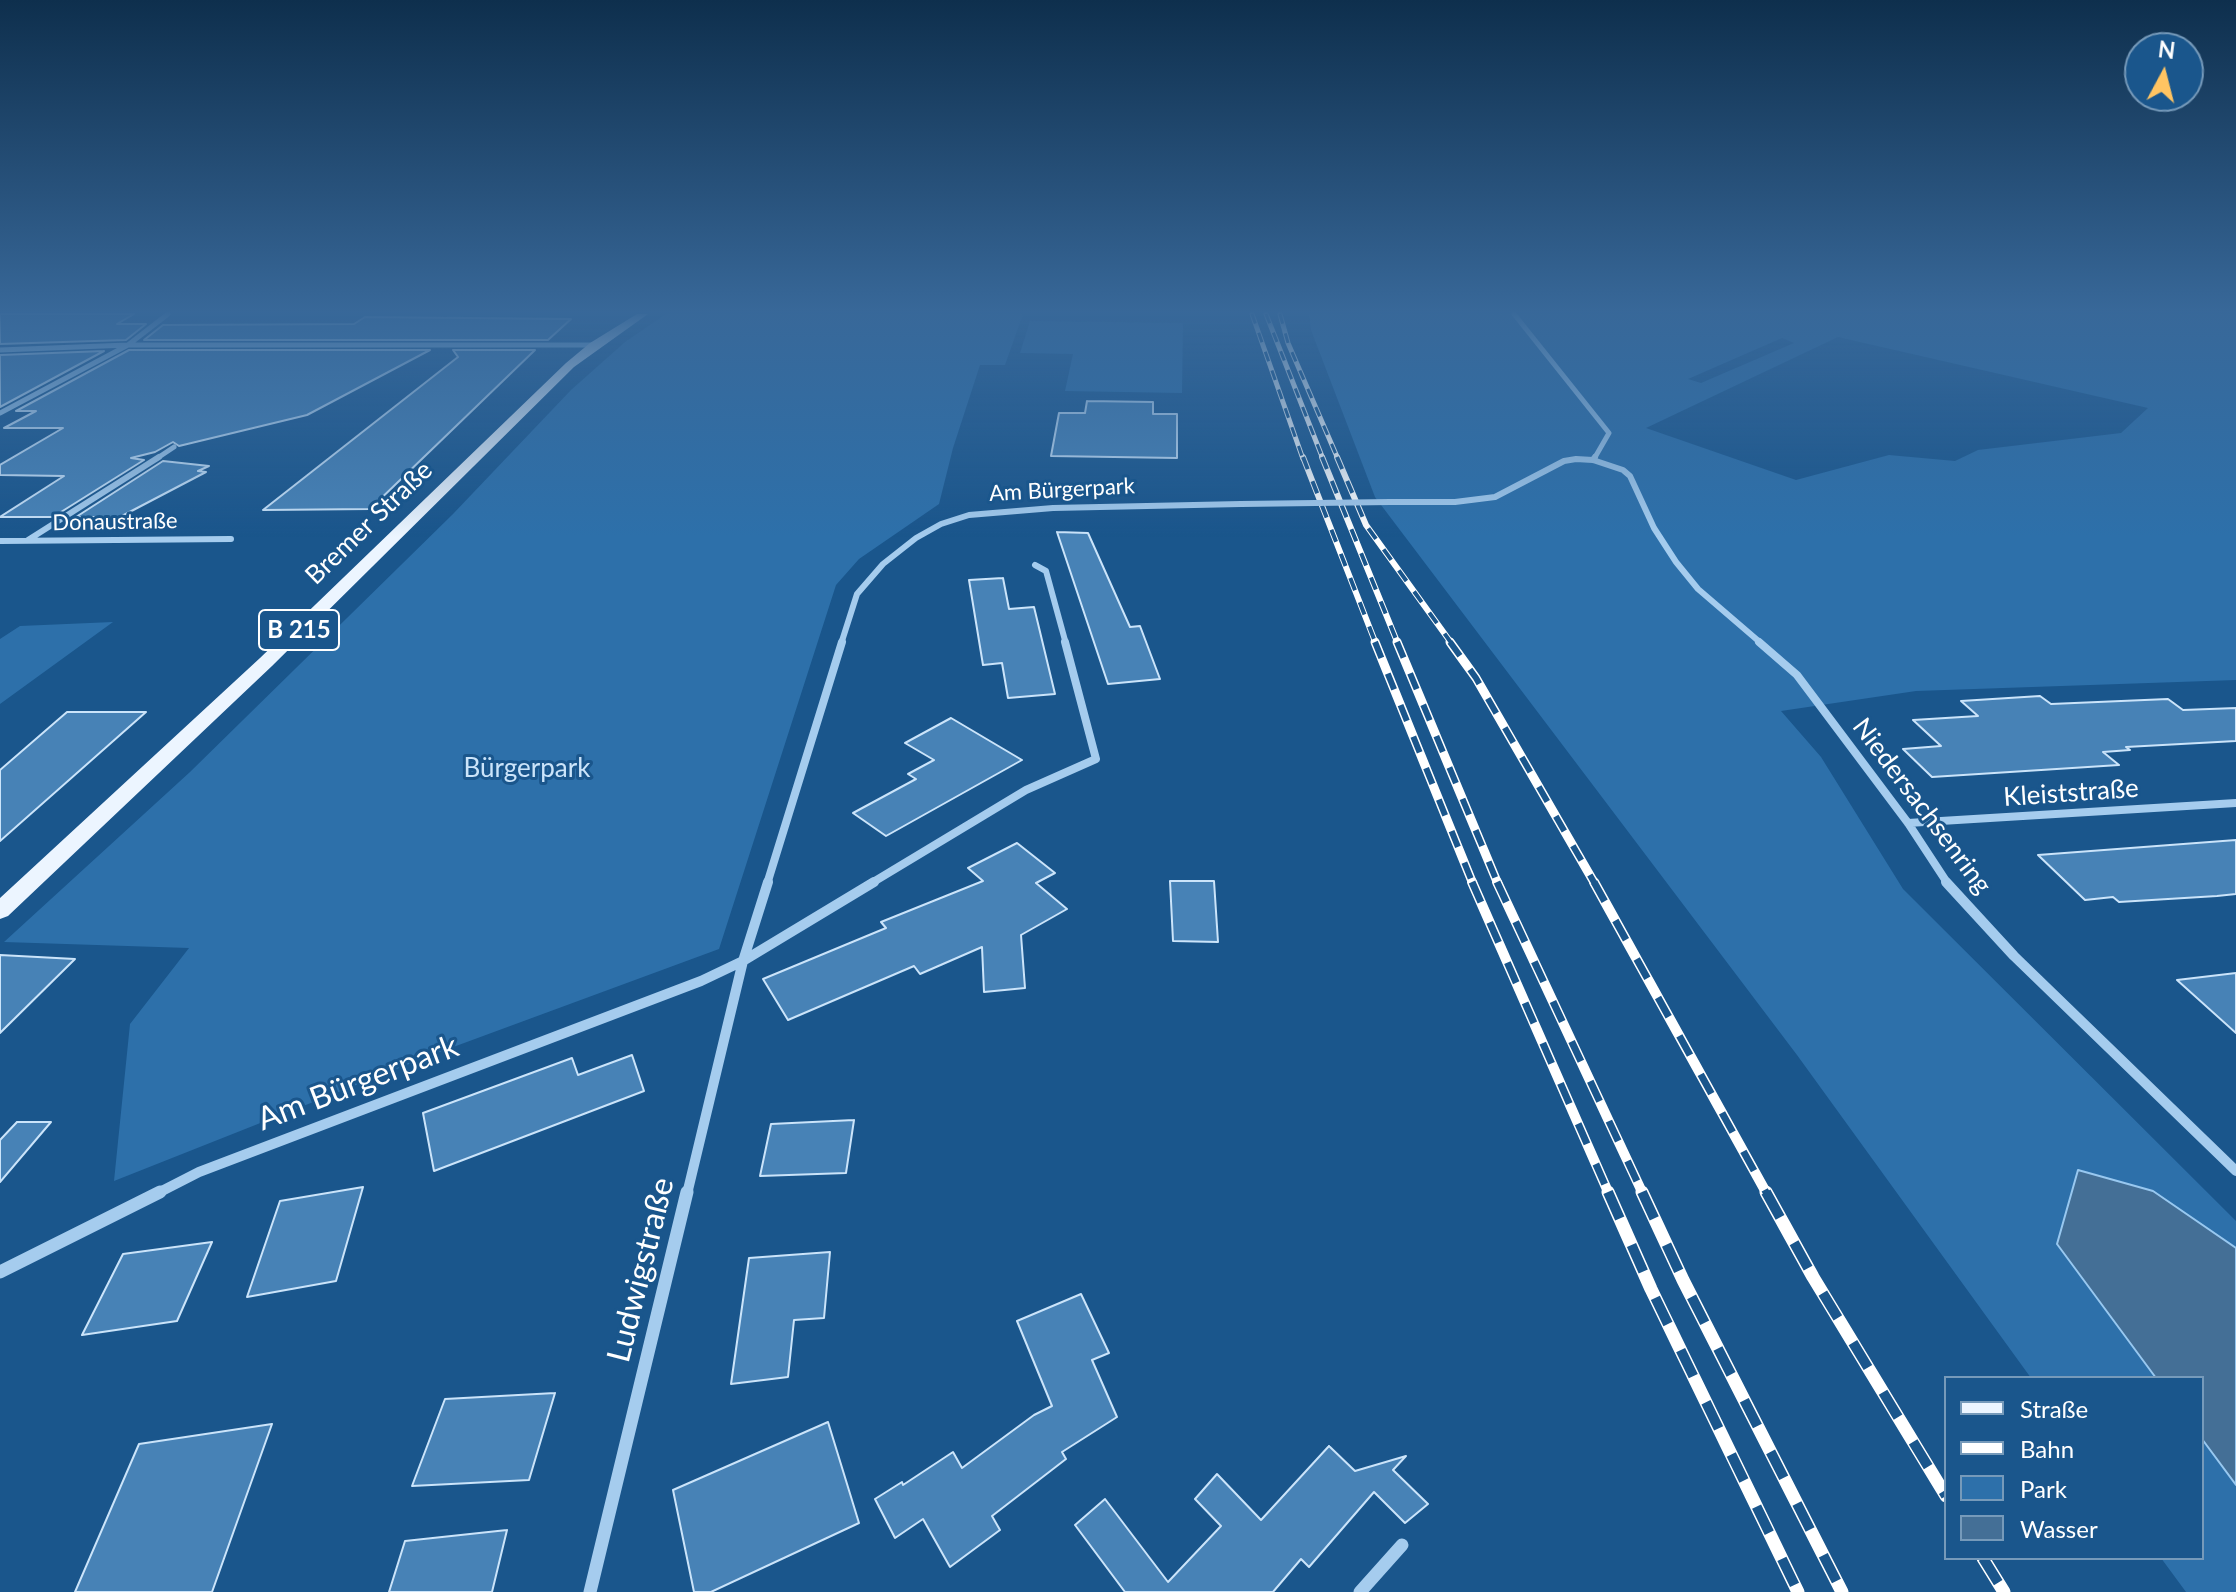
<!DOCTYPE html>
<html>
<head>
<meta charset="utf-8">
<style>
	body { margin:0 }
	#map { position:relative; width:2236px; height:1592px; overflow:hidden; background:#1a568c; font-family:Lato,sans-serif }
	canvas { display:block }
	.legend { position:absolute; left:1944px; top:1376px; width:260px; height:184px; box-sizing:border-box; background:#1a568c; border:2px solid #769aba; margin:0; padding:10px 14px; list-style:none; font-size:24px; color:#fff }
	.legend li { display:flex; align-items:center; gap:16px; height:40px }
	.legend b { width:40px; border:2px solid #769aba }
	.north { position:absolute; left:2124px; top:32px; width:80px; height:80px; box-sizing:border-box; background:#1a568c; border:2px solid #769aba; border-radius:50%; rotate:7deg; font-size:22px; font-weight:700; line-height:32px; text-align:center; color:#fff }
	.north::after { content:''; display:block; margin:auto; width:28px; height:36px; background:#ffc462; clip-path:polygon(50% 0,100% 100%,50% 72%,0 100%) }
</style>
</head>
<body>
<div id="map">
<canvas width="2236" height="1592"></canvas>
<ul class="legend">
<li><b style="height:10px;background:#ecf5ff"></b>Straße</li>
<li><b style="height:10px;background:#fff"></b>Bahn</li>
<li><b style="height:22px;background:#2d70aa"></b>Park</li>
<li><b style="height:22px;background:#446f96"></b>Wasser</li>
</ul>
<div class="north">N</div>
</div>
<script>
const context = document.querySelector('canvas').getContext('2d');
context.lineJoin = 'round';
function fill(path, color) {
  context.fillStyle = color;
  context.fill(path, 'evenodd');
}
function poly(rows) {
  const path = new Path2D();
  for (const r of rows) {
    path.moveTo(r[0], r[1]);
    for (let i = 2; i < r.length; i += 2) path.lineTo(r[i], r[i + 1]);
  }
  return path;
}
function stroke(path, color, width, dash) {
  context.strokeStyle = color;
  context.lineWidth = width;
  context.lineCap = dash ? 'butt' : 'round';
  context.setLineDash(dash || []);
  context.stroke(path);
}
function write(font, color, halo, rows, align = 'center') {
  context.font = font + ' Lato,sans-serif';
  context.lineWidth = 6;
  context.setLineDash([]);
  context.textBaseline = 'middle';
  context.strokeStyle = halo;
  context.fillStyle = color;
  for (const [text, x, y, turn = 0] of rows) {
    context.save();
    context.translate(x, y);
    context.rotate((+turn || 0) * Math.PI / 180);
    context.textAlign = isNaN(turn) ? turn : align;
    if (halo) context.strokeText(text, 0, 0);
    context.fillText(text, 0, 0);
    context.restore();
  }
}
const green = poly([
	[666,314,1023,314,1005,365,980,365,953,448,939,504,859,559,836,585,719,949,437,1053,114,1181,130,1024,189,948,4,942,190,772,453,514,571,390,625,342],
	[1309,314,2236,314,2236,680,1916,691,1781,711,1821,757,1903,889,2236,1221,2236,1248,2153,1191,2078,1170,2057,1244,2156,1378,2031,1378,1797,1055,1375,497,1311,330],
	[1838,337,2148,408,2121,433,1978,450,1955,461,1889,455,1796,480,1646,428],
	[1782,338,1794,343,1701,383,1688,379],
	[1030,321,1183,323,1182,393,1065,391,1073,354,1020,353],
	[113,622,0,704,0,639,20,626],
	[2202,1439,2236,1485,2236,1592,2186,1592,2161,1558,2202,1558]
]);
const water = poly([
	[2078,1170,2153,1191,2236,1248,2236,1485,2202,1439,2202,1378,2156,1378,2057,1244,2078,1170]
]);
const building = poly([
	[0,314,134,314,117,324,146,324,126,340,0,344,0,314],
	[365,317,571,319,548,340,144,340,163,325,354,324,365,317],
	[129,350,430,350,307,415,179,446,173,442,155,452,131,458,144,460,53,517,0,517,64,476,0,475,0,465,63,428,4,428,36,411,16,411,129,350],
	[453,350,535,350,370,509,263,510,458,357,453,350],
	[104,351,0,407,0,355,104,351],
	[1087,401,1153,402,1153,414,1177,414,1177,458,1051,456,1059,413,1085,413,1087,401],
	[163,461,209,466,198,471,206,472,120,517,76,517,163,461],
	[1057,532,1088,533,1130,627,1140,626,1160,679,1108,684,1057,532],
	[1003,578,1009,609,1034,607,1055,694,1008,698,1002,663,983,665,969,580,1003,578],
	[2040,696,2051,704,2168,699,2183,710,2236,708,2236,741,2126,747,2130,750,2103,752,2119,765,1932,777,1903,749,1941,746,1913,720,1978,716,1961,701,2040,696],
	[67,712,146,712,0,841,0,770,67,712],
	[951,718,1022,760,886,836,853,813,916,779,908,774,934,760,905,743,951,718],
	[2236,840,2236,894,2217,896,2119,902,2113,897,2085,900,2038,855,2236,840],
	[1017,843,1055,873,1036,883,1067,909,1021,935,1025,988,984,992,982,947,920,974,914,966,788,1020,763,979,886,928,881,922,983,881,968,868,1017,843],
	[1170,881,1214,881,1218,942,1173,941,1170,881],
	[0,955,75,959,0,1033,0,955],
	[2236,973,2236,1033,2177,980,2236,973],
	[632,1055,644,1091,434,1171,423,1113,572,1058,578,1075,632,1055],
	[854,1120,846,1173,760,1176,771,1124,854,1120],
	[17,1122,51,1122,0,1182,0,1140,17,1122],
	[363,1187,336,1281,247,1297,280,1201,363,1187],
	[212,1242,177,1321,82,1335,123,1254,212,1242],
	[830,1252,824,1318,794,1320,788,1377,731,1384,749,1258,830,1252],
	[1081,1294,1109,1353,1092,1360,1117,1417,1062,1452,1066,1459,992,1516,1000,1530,950,1567,923,1519,895,1538,875,1499,902,1482,903,1485,953,1452,962,1468,1034,1415,1052,1406,1017,1321,1081,1294],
	[555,1393,529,1480,412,1486,445,1399,555,1393],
	[828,1422,859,1523,711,1592,694,1592,673,1490,828,1422],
	[272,1424,212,1592,75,1592,139,1444,272,1424],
	[1329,1446,1355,1471,1406,1456,1393,1470,1428,1504,1405,1523,1374,1492,1309,1567,1301,1559,1273,1592,1125,1592,1075,1525,1105,1499,1168,1582,1221,1526,1195,1499,1217,1474,1261,1520,1329,1446],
	[507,1530,492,1592,389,1592,405,1541,507,1530]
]);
const minorFar4 = poly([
	[1514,314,1609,433,1594,459],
	[0,350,128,345,594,345],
	[0,413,128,345,168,314],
	[156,459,174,447]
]);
const minorFar3 = poly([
	[1593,460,1595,457],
	[1390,502,1455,502,1495,497,1564,461,1576,459,1593,460,1623,470,1630,476,1654,528,1676,562,1698,589,1762,644],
	[28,540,159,457],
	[0,541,231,539],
	[1035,565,1046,571,1066,644],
	[841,644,857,594,883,564,916,538,941,524,969,515,1053,508,1241,504]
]);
const minorFar2 = poly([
	[1759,642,1797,675,1908,823,1948,884],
	[1908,823,2236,803],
	[767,884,842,642],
	[870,884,1026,790,1096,759,1065,642]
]);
const minorFar1 = poly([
	[1946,882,2014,956,2236,1171],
	[156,1194,199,1172,701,981,743,961,874,882],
	[687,1194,743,961,768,882]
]);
const minor = poly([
	[0,1272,160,1192],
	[590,1592,687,1192],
	[1360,1592,1402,1545]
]);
const primary = poly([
	[637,314,648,314,574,367,272,666,8,916,0,919,0,898,260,658,566,363,590,343,637,314]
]);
const railFar4 = poly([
	[1252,314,1303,459],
	[1266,314,1323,459],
	[1280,314,1288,343,1338,459]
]);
const railFar3 = poly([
	[1303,457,1376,644],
	[1322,457,1398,644],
	[1337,457,1366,525,1452,644]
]);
const railFar2 = poly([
	[1375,642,1473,884],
	[1397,642,1498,884],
	[1450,642,1476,678,1595,884]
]);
const railFar1 = poly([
	[1472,882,1609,1194],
	[1497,882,1643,1194],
	[1594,882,1767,1194]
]);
const rail = poly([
	[1608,1192,1651,1289,1798,1592],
	[1642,1192,1683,1280,1842,1592],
	[1766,1192,1813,1277,1946,1496],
	[1983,1558,2004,1592]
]);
const minorBridge = poly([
	[1241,504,1390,502]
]);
const farStreetnames = [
	["Am Bürgerpark",1062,490,-3],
	["Donaustraße",115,522,-1]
];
const shields = [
	[299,630,80]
];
const shieldNames = [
	["B 215",299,630]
];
const streetNames = [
	["Bremer Straße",369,523,-44],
	["Kleiststraße",2071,793,-4],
	["Niedersachsenring",1922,806,53]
];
const parkNames = [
	["Bürgerpark",527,769]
];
const nearStreetnames = [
	["Am Bürgerpark",358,1083,-21],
	["Ludwigstraße",641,1270,-76]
];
fill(green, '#2d70aa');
fill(water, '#446f96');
stroke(water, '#98c8f0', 2);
fill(building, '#4782b6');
stroke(building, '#cbe4fa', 2);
stroke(minorFar4, '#a5ccee', 5);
stroke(minorFar3, '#a5ccee', 6);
stroke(minorFar2, '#a5ccee', 8);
stroke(minorFar1, '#a5ccee', 10);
stroke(minor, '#a5ccee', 13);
fill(primary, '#ecf5ff');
stroke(railFar4, '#fff', 5);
stroke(railFar3, '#fff', 6);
stroke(railFar2, '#fff', 9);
stroke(railFar1, '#fff', 10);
stroke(rail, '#fff', 13);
stroke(railFar4, '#1a568c', 3, [10]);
stroke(railFar3, '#1a568c', 4, [13]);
stroke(railFar2, '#1a568c', 6, [17]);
stroke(railFar1, '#1a568c', 7, [22]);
stroke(rail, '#1a568c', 10, [29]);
stroke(minorBridge, '#a5ccee', 6);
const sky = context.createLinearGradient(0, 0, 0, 537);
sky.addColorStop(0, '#0e2f4d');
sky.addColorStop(0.58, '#386899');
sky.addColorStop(1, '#38689900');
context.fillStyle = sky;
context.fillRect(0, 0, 2236, 537);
write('22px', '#fff', '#1a568c', farStreetnames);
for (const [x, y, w] of shields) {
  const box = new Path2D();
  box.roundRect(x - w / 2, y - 20, w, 40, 6);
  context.fillStyle = '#1a568c';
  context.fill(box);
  stroke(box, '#fff', 2);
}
write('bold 24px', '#fff', null, shieldNames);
write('26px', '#fff', '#1a568c', streetNames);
write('26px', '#cbe4fa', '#1a568c', parkNames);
write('32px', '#fff', '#1a568c', nearStreetnames);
</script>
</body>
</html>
